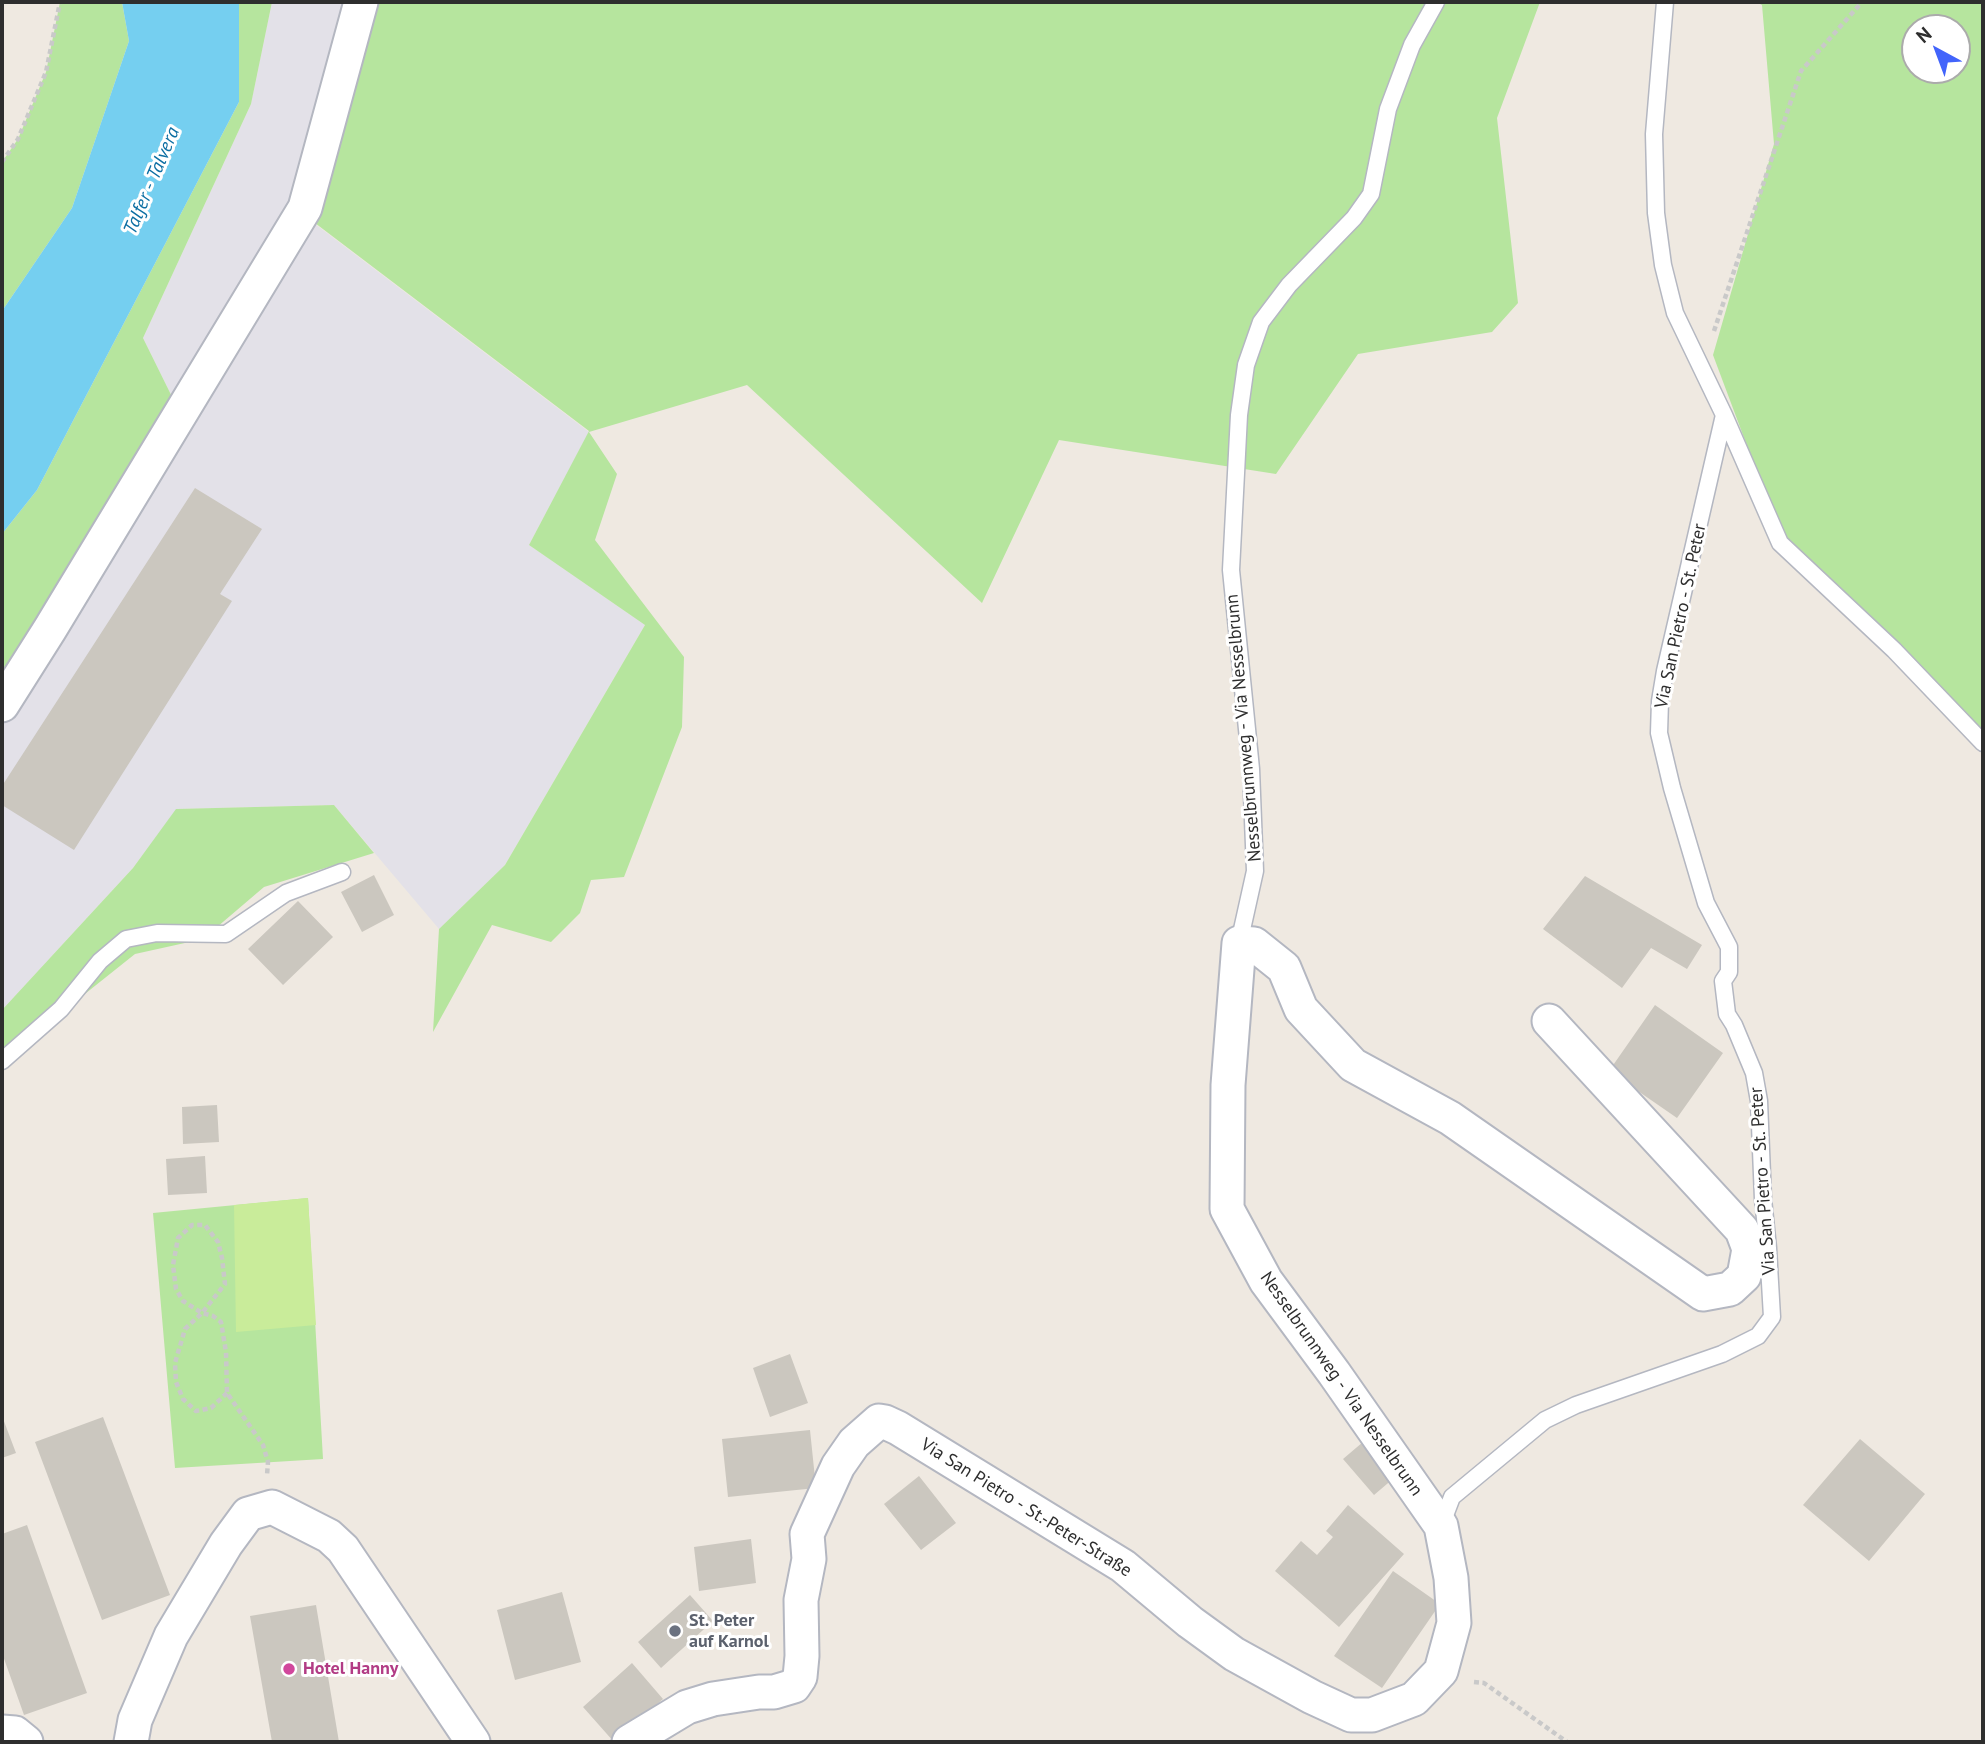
<!DOCTYPE html>
<html>
<head>
<meta charset="utf-8">
<style>
	body { margin:0 }
	#map { position:relative; width:1985px; height:1744px; overflow:hidden; background:#efe9e1; font-family:"PT Sans",sans-serif }
	canvas { display:block }
	.frame { position:absolute; inset:0; border:4px solid #2e2e2e; pointer-events:none }
	.north { position:absolute; left:1901px; top:14px; width:70px; height:70px; box-sizing:border-box; background:#fff; border:2px solid #ababab; border-radius:50%; rotate:319deg; font-size:19px; font-weight:700; line-height:28px; text-align:center; color:#2e2e2e }
	.north::after { content:''; display:block; margin:auto; width:24px; height:32px; background:#4264fb; clip-path:polygon(50% 0,100% 100%,50% 72%,0 100%) }
</style>
</head>
<body>
<div id="map">
<canvas width="1985" height="1744"></canvas>
<div class="frame"></div>
<div class="north">N</div>
</div>
<script>
const context = document.querySelector('canvas').getContext('2d');
context.lineJoin = 'round';
function fill(path, color) {
  context.fillStyle = color;
  context.fill(path, 'evenodd');
}
function poly(rows) {
  const path = new Path2D();
  for (const r of rows) {
    path.moveTo(r[0], r[1]);
    for (let i = 2; i < r.length; i += 2) path.lineTo(r[i], r[i + 1]);
  }
  return path;
}
function stroke(path, color, width, dash) {
  context.strokeStyle = color;
  context.lineWidth = width;
  context.lineCap = dash ? 'butt' : 'round';
  context.setLineDash(dash || []);
  context.stroke(path);
}
function write(font, color, halo, rows, align = 'center') {
  context.font = font + ' "PT Sans",sans-serif';
  context.lineWidth = 6;
  context.setLineDash([]);
  context.textBaseline = 'middle';
  context.strokeStyle = halo;
  context.fillStyle = color;
  for (const [text, x, y, turn = 0] of rows) {
    context.save();
    context.translate(x, y);
    context.rotate((+turn || 0) * Math.PI / 180);
    context.textAlign = isNaN(turn) ? turn : align;
    if (halo) context.strokeText(text, 0, 0);
    context.fillText(text, 0, 0);
    context.restore();
  }
}
const industrial = poly([
	[272,2,364,2,315,224,589,432,529,545,645,625,505,865,439,929,334,805,177,809,133,868,2,1010,2,705,180,413,143,338,251,104]
]);
const green = poly([
	[60,2,122,2,129,41,72,208,2,311,2,162,18,139,46,72],
	[239,2,272,2,251,104,143,338,180,413,2,705,2,534,37,490,239,102],
	[364,2,1540,2,1497,118,1518,303,1492,332,1358,354,1276,474,1059,440,982,603,747,385,589,432,617,474,595,540,684,657,682,727,624,877,591,880,580,913,551,942,492,925,433,1032,439,929,505,865,645,625,529,545,589,431,315,223],
	[1756,2,1983,2,1983,735,1785,547,1713,355,1774,144,1762,5],
	[1915,28,1957,28,1957,70,1915,70],
	[334,805,374,853,264,887,203,939,135,954,2,1060,2,1010,133,868,176,809],
	[308,1198,323,1459,175,1468,153,1213]
]);
const pitch = poly([
	[308,1198,316,1325,236,1332,234,1205]
]);
const water = poly([
	[122,2,239,2,239,102,37,490,2,534,2,311,72,208,129,41]
]);
const building = poly([
	[195,488,262,529,220,594,232,601,74,850,2,805,2,786],
	[374,875,394,915,362,932,341,892],
	[1585,876,1702,945,1687,969,1651,948,1622,988,1543,929],
	[298,901,333,937,283,985,248,949],
	[1655,1005,1723,1053,1677,1118,1609,1071],
	[217,1105,219,1142,183,1144,182,1107],
	[205,1156,207,1193,168,1195,166,1159],
	[790,1354,808,1403,770,1417,753,1368],
	[2,1416,16,1453,2,1458],
	[103,1417,170,1595,102,1620,35,1442],
	[810,1430,816,1488,728,1497,722,1439],
	[1860,1439,1925,1494,1869,1561,1803,1505],
	[1363,1442,1394,1478,1374,1495,1343,1459],
	[919,1476,956,1523,921,1550,884,1504],
	[1348,1505,1404,1554,1339,1627,1275,1571,1301,1541,1317,1555,1333,1537,1326,1531],
	[27,1525,87,1693,24,1715,2,1653,2,1534],
	[751,1539,756,1583,699,1591,694,1547],
	[1393,1571,1440,1604,1382,1688,1334,1656],
	[562,1592,581,1662,515,1680,497,1610],
	[690,1595,713,1621,661,1668,638,1642],
	[316,1605,339,1742,272,1742,250,1616],
	[632,1663,663,1699,614,1742,583,1707]
]);
const path = poly([
	[2,162,18,139,46,72,60,2],
	[1714,331,1801,71,1862,2],
	[227,1393,211,1408,196,1411,183,1399,176,1382,175,1363,185,1329,202,1313,225,1284,222,1258,218,1242,205,1225,192,1225,178,1238,173,1265,176,1289,183,1301,202,1313,213,1316,221,1322,226,1352,227,1393,263,1445,268,1462,267,1475],
	[1474,1682,1484,1683,1567,1742]
]);
const service = poly([
	[1665,2,1654,134,1656,213,1663,265,1675,313,1724,415,1780,543,1894,650,1983,743],
	[1239,943,1255,871,1251,769,1231,570,1239,415,1246,365,1261,322,1289,285,1354,218,1371,194,1388,109,1412,45,1436,2],
	[2,1061,61,1009,100,961,126,939,157,933,226,934,286,893,342,872],
	[1441,1526,1452,1497,1545,1420,1576,1405,1722,1354,1758,1336,1772,1317,1768,1248,1763,1199,1759,1101,1754,1073,1734,1025,1727,1014,1723,981,1729,972,1729,947,1706,903,1672,788,1659,733,1660,701,1665,671,1724,415]
]);
const minor = poly([
	[2,705,50,629,305,208,361,2],
	[2,1732,15,1733,26,1742],
	[131,1742,135,1720,171,1636,226,1544,248,1514,272,1507,329,1536,343,1549,473,1742],
	[629,1742,687,1707,713,1699,759,1692,774,1692,794,1686,800,1677,802,1656,801,1600,809,1559,807,1534,838,1466,854,1443,879,1421,885,1422,898,1428,1123,1566,1190,1622,1234,1654,1312,1697,1351,1715,1372,1715,1414,1699,1441,1671,1454,1623,1451,1578,1441,1526,1334,1373,1266,1281,1227,1209,1228,1085,1239,943,1254,944,1284,968,1301,1009,1353,1065,1450,1118,1703,1294,1730,1289,1744,1276,1749,1249,1742,1230,1549,1021]
]);
const markers = [
	[675,1631,7,"#6b7280"],
	[289,1669,7,"#d1479c"]
];
const streetNames = [
	["Via San Pietro - St. Peter",1681,616,-78],
	["Nesselbrunnweg - Via Nesselbrunn",1244,728,-95],
	["Via San Pietro - St. Peter",1763,1181,-94],
	["Nesselbrunnweg - Via Nesselbrunn",1341,1384,55],
	["Via San Pietro - St.-Peter-Straße",1026,1508,32]
];
const worshipNames = [
	["St. Peter",689,1621],
	["auf Karnol",689,1642]
];
const hotelNames = [
	["Hotel Hanny",303,1669]
];
const waterNames = [
	["Talfer - Talvera",152,181,-67]
];
fill(industrial, '#e3e1e8');
fill(green, '#b6e59e');
fill(pitch, '#c9ec9a');
fill(water, '#75cff0');
fill(building, '#cbc7bf');
stroke(service, '#b4b7c1', 19);
stroke(minor, '#b4b7c1', 37);
stroke(path, '#c9c9c9', 4.5, [5, 3.5]);
stroke(service, '#fff', 16);
stroke(minor, '#fff', 33);
for (const [x, y, r, color] of markers) {
  const dot = new Path2D();
  dot.arc(x, y, r, 0, 2 * Math.PI);
  context.fillStyle = color;
  context.fill(dot);
  stroke(dot, '#fff', 2.5);
}
write('18px', '#2e2e2e', '#fff', streetNames);
write('bold 18px', '#5b616d', '#fff', worshipNames, 'left');
write('bold 18px', '#b23c85', '#fff', hotelNames, 'left');
write('italic 19px', '#0d6fa3', '#fff', waterNames);
</script>
</body>
</html>
